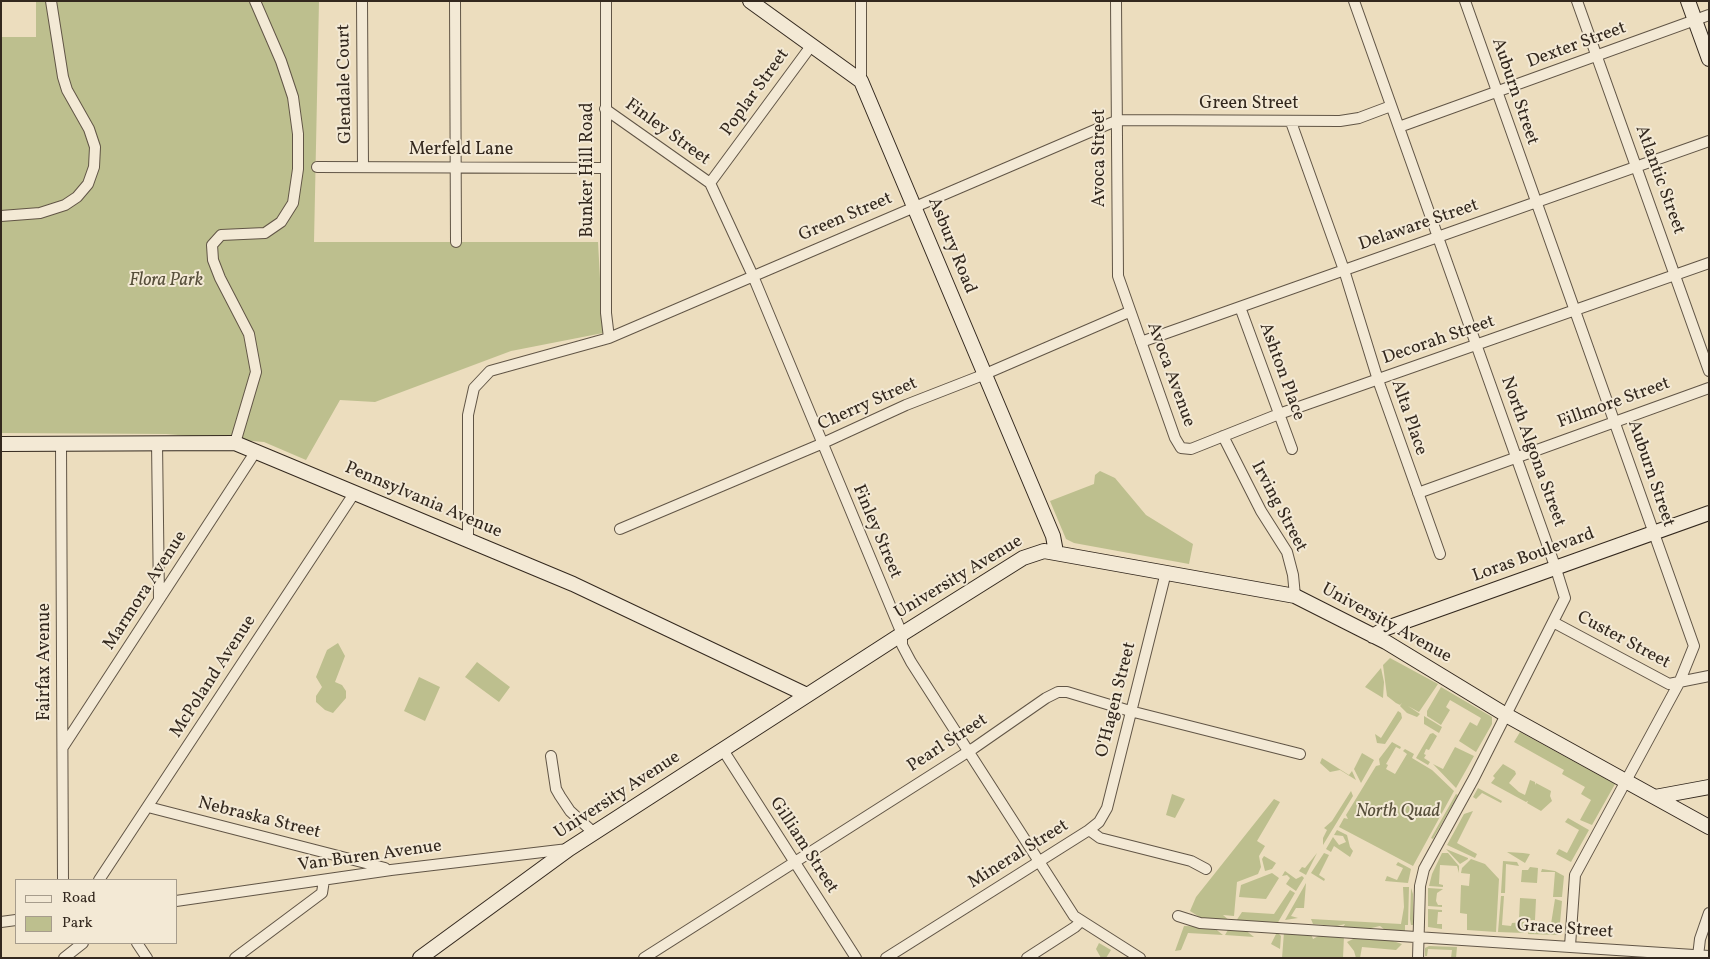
<!DOCTYPE html>
<html>
<head>
<meta charset="utf-8">
<style>
	body { margin:0 }
	#map { position:relative; width:1710px; height:959px; overflow:hidden; background:#ecddbe; font-family:Vollkorn,serif }
	canvas { display:block }
	.frame { position:absolute; inset:0; border:2px solid #33281e; pointer-events:none }
	.legend { position:absolute; left:15px; top:879px; width:162px; height:65px; box-sizing:border-box; background:#f3e9d5; border:1px solid #a69c8c; margin:0; padding:6px 9px; list-style:none; font-size:15px; color:#33281e }
	.legend li { display:flex; align-items:center; gap:10px; height:25px }
	.legend b { width:25px; border:1px solid #a69c8c }
</style>
</head>
<body>
<div id="map">
<canvas width="1710" height="959"></canvas>
<div class="frame"></div>
<ul class="legend">
<li><b style="height:6px;background:#f3e9d5"></b>Road</li>
<li><b style="height:14px;background:#bdbf8e"></b>Park</li>
</ul>
</div>
<script>
const context = document.querySelector('canvas').getContext('2d');
context.lineJoin = 'round';
function fill(path, color) {
  context.fillStyle = color;
  context.fill(path, 'evenodd');
}
function poly(rows) {
  const path = new Path2D();
  for (const r of rows) {
    path.moveTo(r[0], r[1]);
    for (let i = 2; i < r.length; i += 2) path.lineTo(r[i], r[i + 1]);
  }
  return path;
}
function stroke(path, color, width, dash) {
  context.strokeStyle = color;
  context.lineWidth = width;
  context.lineCap = dash ? 'butt' : 'round';
  context.setLineDash(dash || []);
  context.stroke(path);
}
function write(font, color, halo, rows, align = 'center') {
  context.font = font + ' Vollkorn,serif';
  context.lineWidth = 4;
  context.setLineDash([]);
  context.textBaseline = 'middle';
  context.strokeStyle = halo;
  context.fillStyle = color;
  for (const [text, x, y, turn = 0] of rows) {
    context.save();
    context.translate(x, y);
    context.rotate((+turn || 0) * Math.PI / 180);
    context.textAlign = isNaN(turn) ? turn : align;
    if (halo) context.strokeText(text, 0, 0);
    context.fillText(text, 0, 0);
    context.restore();
  }
}
const green = poly([
	[36,1,319,1,314,242,598,242,603,333,511,351,375,402,340,400,306,460,264,442,166,434,1,433,1,37,36,37],
	[1100,471,1115,478,1146,515,1193,544,1189,564,1074,543,1066,539,1050,501,1094,484,1095,475],
	[338,643,345,656,335,682,342,685,346,691,346,698,333,713,325,710,316,702,316,696,322,687,316,677,327,650],
	[1390,658,1438,684,1419,712,1408,706,1420,714,1417,717,1407,713,1400,706,1402,703,1400,705,1396,703,1387,696,1383,665],
	[477,662,510,687,499,702,465,677],
	[1381,668,1384,682,1383,698,1365,687],
	[419,677,440,687,425,721,404,711],
	[1441,687,1492,717,1492,724,1476,752,1459,741,1470,722,1477,726,1481,718,1450,700,1446,707,1450,710,1441,725,1427,716,1427,711],
	[1398,711,1401,713,1402,718,1385,744,1377,743,1375,734,1381,738],
	[1424,716,1442,727,1439,733,1424,724],
	[1520,732,1615,784,1592,825,1580,820,1591,800,1581,794,1585,787,1562,774,1564,770,1514,742],
	[1433,733,1437,736,1429,750,1426,749,1424,754,1426,755,1424,758,1430,762,1428,765,1416,758,1430,734],
	[1392,742,1401,747,1400,749,1396,747,1386,764,1388,765,1386,769,1395,774,1407,754,1403,751,1405,749,1414,754,1412,758,1432,770,1454,791,1413,866,1339,827,1344,818,1348,819,1346,815,1376,766,1380,765,1379,759],
	[1455,747,1474,756,1456,788,1433,764,1443,769],
	[1362,753,1374,760,1361,783,1354,769],
	[1322,758,1349,775,1352,771,1356,780,1340,770,1330,772,1320,763],
	[1503,764,1515,771,1516,774,1509,783,1519,792,1525,795,1530,780,1535,782,1535,785,1536,783,1551,791,1550,796,1552,801,1541,811,1527,803,1528,801,1526,802,1491,783,1495,778,1493,776],
	[1478,788,1502,801,1501,803,1482,793,1476,799,1473,797],
	[1351,791,1353,796,1323,845,1323,838,1327,830,1324,828,1332,821],
	[1172,794,1185,799,1175,818,1166,815],
	[1456,794,1458,795,1433,839,1431,838],
	[1274,799,1280,802,1257,841,1265,846,1259,856,1261,867,1258,874,1237,882,1234,916,1223,915,1230,921,1201,918,1190,911,1196,897],
	[1473,811,1457,843,1477,854,1475,858,1447,845,1464,814],
	[1568,818,1589,830,1571,862,1556,854,1559,849,1567,853,1579,830,1565,822],
	[1337,830,1347,835,1350,847,1353,851,1350,857,1334,846,1331,852,1326,849,1333,837,1339,845,1346,842,1343,836,1334,835],
	[1446,849,1468,858,1468,859,1460,864],
	[1507,852,1523,853,1530,854,1525,863],
	[1317,853,1306,875,1299,871,1302,867,1305,868],
	[1324,853,1329,855,1319,875,1325,879,1324,881,1311,873],
	[1442,853,1448,853,1459,866,1459,873,1457,866,1440,865,1439,884,1443,885,1443,887,1429,886,1432,874],
	[1264,856,1276,863,1272,869,1265,871,1262,859],
	[1471,859,1485,864,1499,879,1496,932,1467,930,1467,914,1460,913,1461,885,1469,886,1470,874,1461,873,1462,868],
	[1503,861,1517,862,1519,866,1506,864,1505,893,1501,893],
	[1398,862,1411,869,1408,883,1385,881,1387,876,1397,880,1403,868,1396,865],
	[1530,867,1538,868,1537,883,1521,882,1522,870,1528,870],
	[1542,869,1555,871,1564,876,1562,897,1553,897,1555,872,1541,872],
	[1285,871,1296,879,1302,876,1304,878,1296,891,1286,884,1290,878,1287,875,1282,876],
	[1272,873,1279,878,1266,899,1239,897,1241,885],
	[1306,883,1304,908,1296,908,1291,916,1298,918,1285,920],
	[1403,887,1409,887,1408,925,1405,925,1405,932,1385,930,1380,926,1367,929,1343,927,1345,924,1337,926,1313,924,1311,919,1401,924,1404,907],
	[1411,888,1413,894,1413,925,1411,925,1410,919],
	[1428,888,1443,889,1437,893,1436,901,1438,905,1442,905,1442,907,1428,906],
	[1290,890,1295,893,1277,924,1236,921,1242,912,1274,914],
	[1501,896,1504,896,1502,925,1511,926,1512,923,1524,922,1524,933,1498,932],
	[1520,898,1536,899,1535,920,1519,920],
	[1555,899,1562,901,1559,935,1528,934,1530,923,1539,924,1539,921,1542,924,1551,924],
	[1428,909,1442,910,1442,912,1438,912,1437,924,1442,924,1442,929,1428,927],
	[1184,926,1213,927,1223,935,1188,933,1181,950,1175,951],
	[1229,928,1244,929,1254,937,1225,935],
	[1277,932,1281,936,1280,949,1271,944],
	[1284,932,1311,934,1313,939,1322,934,1344,936,1343,958,1282,958],
	[1357,937,1387,939,1402,944,1396,950,1362,947,1360,958,1356,958,1354,951,1347,942],
	[1099,943,1111,950,1106,958,1101,958,1096,949],
	[1429,946,1457,947,1456,958,1451,958,1452,950,1428,949,1427,956,1425,956,1425,948]
]);
const street = poly([
	[362,1,363,167],
	[455,1,456,242],
	[606,1,606,313,609,338],
	[1116,1,1118,276,1175,438,1181,448,1191,449,1279,414,1709,263],
	[1354,1,1556,569,1565,598,1474,778,1424,869,1420,886,1418,958],
	[1465,1,1694,646,1679,683,1575,875,1570,946],
	[1577,1,1709,371],
	[861,81,861,1],
	[605,109,710,183,753,276,902,634,902,645,911,662,1074,916,1140,958],
	[1291,122,1344,270,1378,380,1440,554],
	[1399,127,1709,15],
	[317,167,605,168],
	[710,183,811,46],
	[1,216,40,213,65,205,77,197,88,184,94,167,95,147,89,129,67,90,63,77,51,1],
	[1240,307,1292,449],
	[1141,342,1709,141],
	[1223,436,1261,511,1287,552,1293,575,1295,596],
	[157,442,159,600],
	[61,443,63,880],
	[235,443,256,372,249,334,220,278,213,260,212,245,221,235,265,233,281,222,293,203,298,169,298,134,293,97,281,61,255,1],
	[1418,493,1709,388],
	[620,529,821,444,906,405,983,375,1129,312],
	[468,540,468,415,474,388,490,371,609,338,1118,120,1340,121,1359,118,1391,106],
	[1553,622,1669,684,1709,676],
	[63,747,256,451],
	[723,750,856,958],
	[551,756,556,789,560,796,570,811,594,833],
	[148,807,385,868],
	[1089,830,1099,822,1107,808,1166,572],
	[99,880,355,492],
	[176,901,391,870,568,849],
	[1178,916,1200,923,1709,956],
	[1,922,16,920],
	[137,943,147,958],
	[1698,956,1700,939,1709,913],
	[64,958,83,943],
	[235,958,322,893,324,880],
	[644,958,974,748,1046,698,1058,692,1067,692,1130,711,1300,754],
	[886,958,1089,830,1100,838,1191,861,1206,869],
	[1027,958,1075,927,1081,921]
]);
const secondary = poly([
	[750,1,861,81,1053,536,1056,552],
	[1688,1,1709,59],
	[1,444,235,443,573,584,807,695],
	[1373,636,1384,629,1709,513],
	[1655,797,1709,787],
	[420,958,569,849,902,634,1023,558,1044,551,1295,596,1386,642,1506,715,1709,827]
]);
const streetNames = [
	["Dexter Street",1577,46,-20],
	["Glendale Court",346,84,-91],
	["Auburn Street",1514,92,71],
	["Poplar Street",756,93,-54],
	["Green Street",1249,105],
	["Finley Street",667,133,36],
	["Merfeld Lane",461,151],
	["Avoca Street",1101,158,-90],
	["Bunker Hill Road",589,170,-90],
	["Atlantic Street",1659,180,70],
	["Green Street",846,218,-23],
	["Delaware Street",1419,226,-19],
	["Asbury Road",951,246,68],
	["Decorah Street",1439,341,-19],
	["Ashton Place",1281,372,70],
	["Avoca Avenue",1170,375,70],
	["Fillmore Street",1614,404,-20],
	["Cherry Street",868,405,-24],
	["Alta Place",1408,418,71],
	["North Algona Street",1532,452,70],
	["Auburn Street",1650,474,71],
	["Pennsylvania Avenue",423,501,23],
	["Irving Street",1278,507,62],
	["Finley Street",876,532,67],
	["Loras Boulevard",1534,556,-20],
	["University Avenue",959,578,-31],
	["Marmora Avenue",146,591,-57],
	["University Avenue",1386,624,29],
	["Custer Street",1623,641,28],
	["Fairfax Avenue",46,662,-90],
	["McPoland Avenue",214,677,-57],
	["O'Hagen Street",1117,700,-76],
	["Pearl Street",948,744,-33],
	["University Avenue",618,796,-33],
	["Nebraska Street",259,819,14],
	["Gilliam Street",803,846,57],
	["Mineral Street",1019,855,-32],
	["Van Buren Avenue",370,857,-8],
	["Grace Street",1565,930,4]
];
const parkNames = [
	["Flora Park",166,282],
	["North Quad",1398,813]
];
fill(green, '#bdbf8e');
stroke(street, '#615546', 12);
stroke(secondary, '#33281e', 16);
stroke(street, '#f3e9d5', 10);
stroke(secondary, '#f3e9d5', 14);
write('18px', '#33281e', '#f3e9d5', streetNames);
write('italic 18px', '#564e3a', '#f3e9d5', parkNames);
</script>
</body>
</html>
